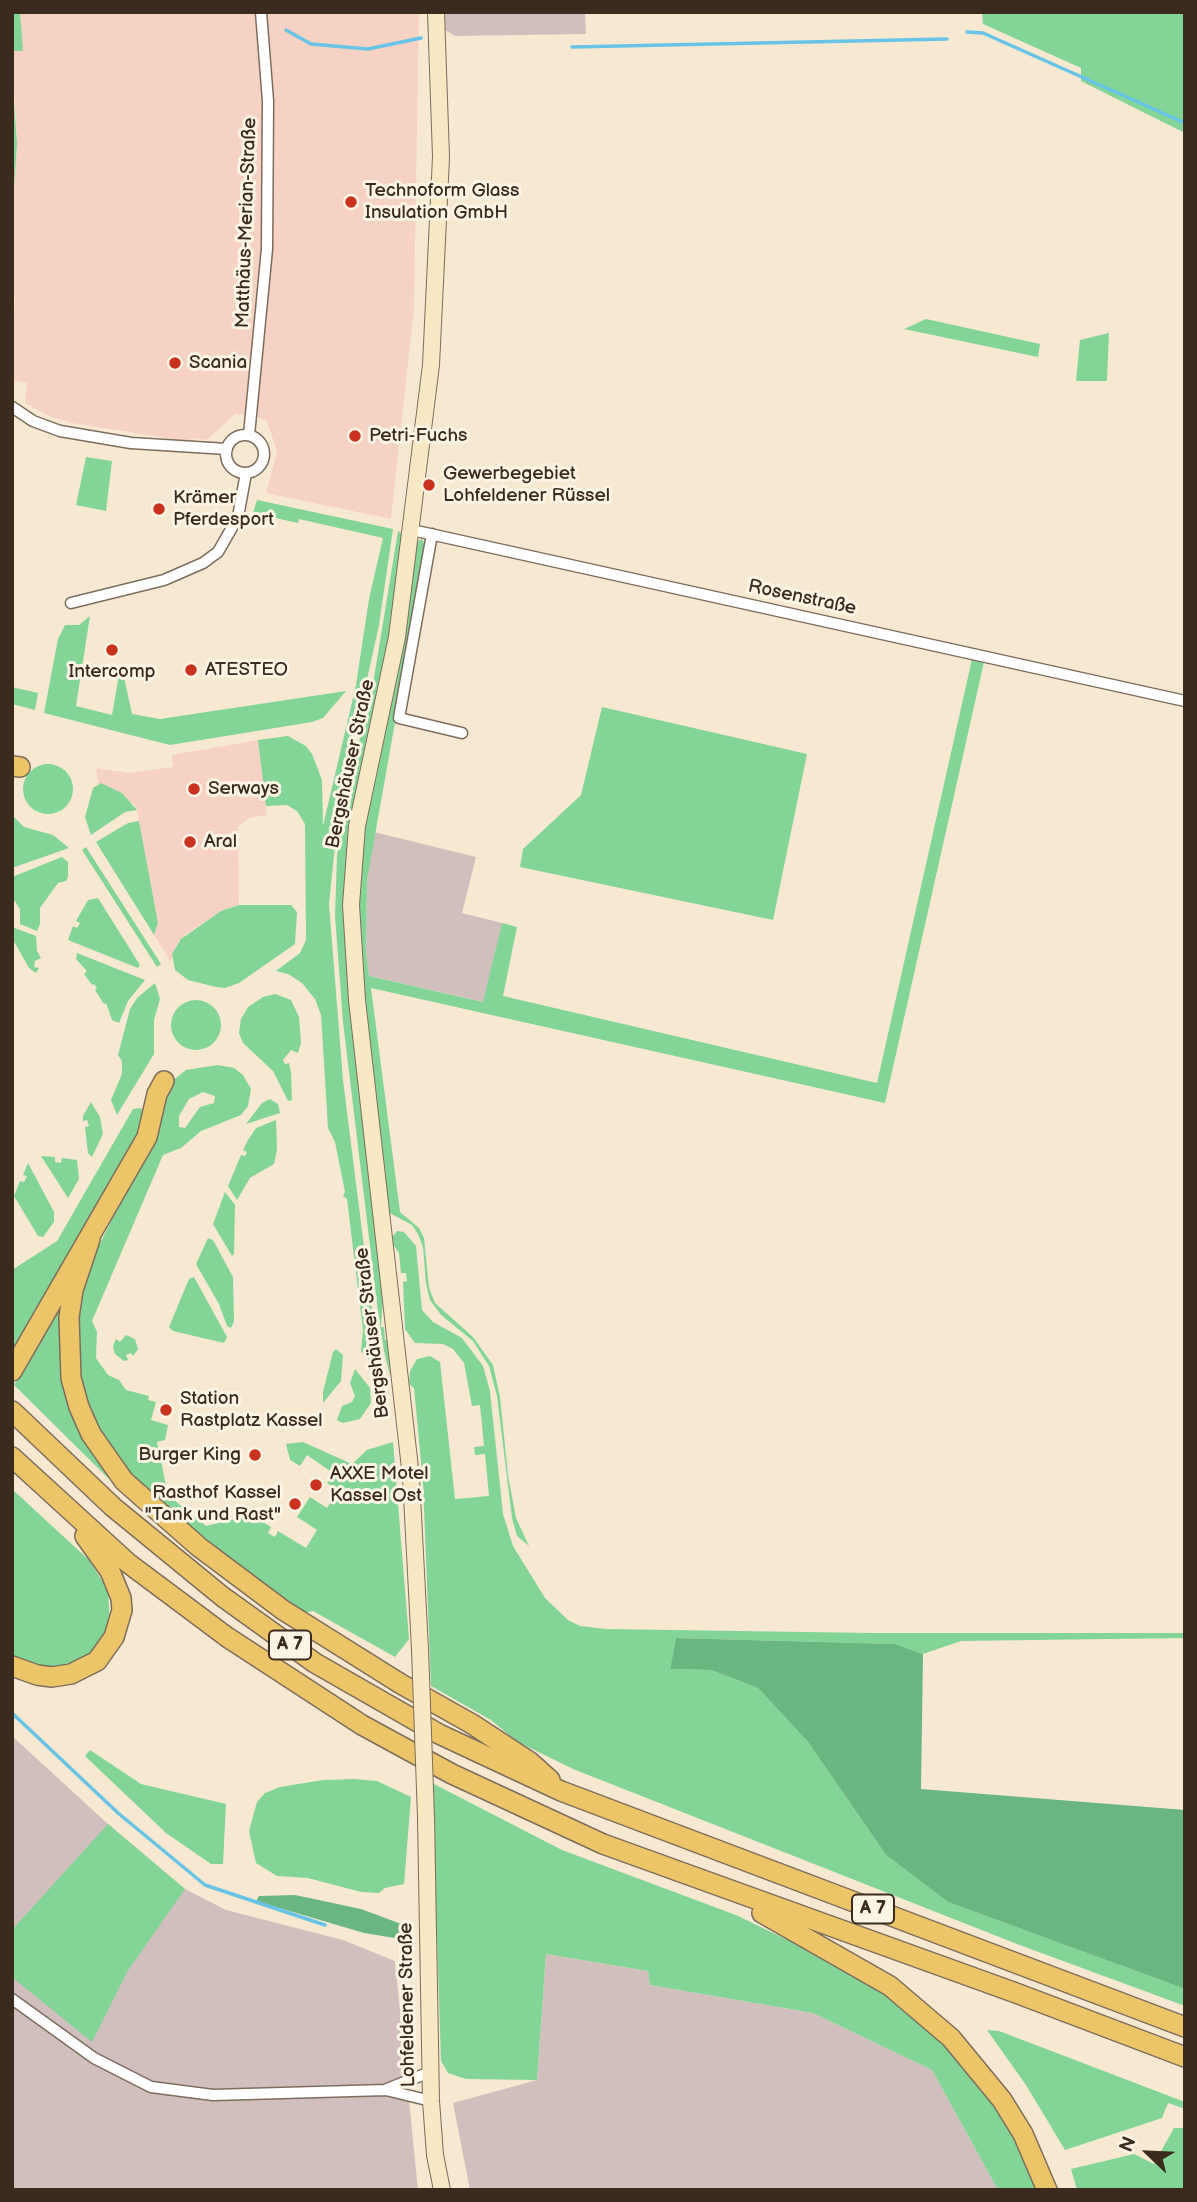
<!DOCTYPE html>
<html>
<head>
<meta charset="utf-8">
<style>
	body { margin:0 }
	#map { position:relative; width:1197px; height:2202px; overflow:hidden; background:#f7e9d1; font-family:"Balsamiq Sans",sans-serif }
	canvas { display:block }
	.frame { position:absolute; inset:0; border:14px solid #3b2a1e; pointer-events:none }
	.north { position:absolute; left:1113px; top:2118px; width:70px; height:70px; -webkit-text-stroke:5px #fcf5e5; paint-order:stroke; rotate:293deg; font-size:19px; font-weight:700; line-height:28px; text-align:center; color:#3b2a1e }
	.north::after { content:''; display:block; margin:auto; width:24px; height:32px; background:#3b2a1e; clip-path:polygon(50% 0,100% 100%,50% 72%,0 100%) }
</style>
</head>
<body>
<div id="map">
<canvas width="1197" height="2202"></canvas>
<div class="frame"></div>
<div class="north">N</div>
</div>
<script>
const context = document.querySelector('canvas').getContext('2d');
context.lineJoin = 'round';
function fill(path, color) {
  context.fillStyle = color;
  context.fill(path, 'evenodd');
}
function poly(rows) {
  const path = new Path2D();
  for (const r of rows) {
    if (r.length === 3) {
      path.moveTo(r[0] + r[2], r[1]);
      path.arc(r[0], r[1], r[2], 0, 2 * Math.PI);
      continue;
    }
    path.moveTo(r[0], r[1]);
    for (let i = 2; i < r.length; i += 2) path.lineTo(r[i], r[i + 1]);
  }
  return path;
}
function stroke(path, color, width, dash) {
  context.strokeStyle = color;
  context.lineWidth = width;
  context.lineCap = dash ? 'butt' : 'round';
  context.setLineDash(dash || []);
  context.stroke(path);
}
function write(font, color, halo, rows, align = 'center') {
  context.font = font + ' "Balsamiq Sans",sans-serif';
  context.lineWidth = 6;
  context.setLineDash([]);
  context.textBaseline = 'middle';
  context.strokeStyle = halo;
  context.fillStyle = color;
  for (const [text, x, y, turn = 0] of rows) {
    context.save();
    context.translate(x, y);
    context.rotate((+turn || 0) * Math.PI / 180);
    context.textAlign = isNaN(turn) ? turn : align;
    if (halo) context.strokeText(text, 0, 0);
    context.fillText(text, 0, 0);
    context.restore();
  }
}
const built = poly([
	[20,12,419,12,414,307,391,519,266,493,277,452,267,421,258,417,235,414,207,440,193,438,192,442,72,423,49,416,25,403,27,383,12,380,15,296,12,294,12,220,17,143,12,51,22,50],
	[258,740,267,815,249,818,238,827,239,905,221,911,186,934,177,944,171,962,154,935,158,923,137,810,134,804,98,784,96,768,129,773,173,767,172,755]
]);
const industrial = poly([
	[444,12,585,12,586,34,455,36,445,30],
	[374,832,476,857,462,913,502,923,484,1002,369,976,366,952,367,880],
	[12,1736,108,1824,185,1889,226,1910,343,1940,395,1961,418,2190,12,2190],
	[546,1954,648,1971,650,1985,813,2013,932,2070,998,2190,470,2190,453,2103,537,2080]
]);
const green = poly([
	[12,12,20,12,23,51,12,51],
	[982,12,1185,12,1185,133,1081,81,1081,68,983,24],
	[12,75,17,143,12,220],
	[926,319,1040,344,1038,357,904,329],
	[1109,333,1107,381,1076,381,1080,340],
	[86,457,112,461,106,511,76,505],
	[257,500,393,529,379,625,339,806,329,904,343,1080,377,1350,383,1376,361,1351,363,1330,347,1199,343,1196,345,1192,335,1142,328,1128,321,1015,315,999,302,983,288,974,276,971,300,953,306,940,305,824,297,811,287,805,266,806,258,740,288,736,306,746,312,754,322,780,323,826,356,685,369,599,383,538,299,519,298,523,253,513],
	[398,531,405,536,392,639,348,842,344,884,350,1002,383,1297,381,1327,384,1327,385,1340,388,1340,390,1376,384,1351,377,1304,343,1022,335,916,337,856,347,794,374,678],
	[422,539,426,548,367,880,366,952,369,976,483,1002,502,923,517,927,503,996,877,1083,972,659,984,662,885,1103,371,988,400,1212,419,1228,424,1238,429,1288,435,1303,473,1337,493,1365,500,1397,508,1475,516,1518,529,1546,517,1536,512,1518,497,1396,489,1366,473,1341,441,1315,430,1300,426,1284,423,1247,418,1234,412,1225,386,1211,356,920,361,835,416,542],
	[90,616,76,706,112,715,121,663,132,714,160,719,346,691,323,718,312,722,170,745,44,713,58,639,65,625,79,625],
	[12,687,38,693,35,710,12,704],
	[602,707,807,754,773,920,520,867,523,849,581,795],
	[48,789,25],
	[101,783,122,793,137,810,125,812,91,835,85,817,93,788],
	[12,815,24,827,53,835,69,848,12,868],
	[139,821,158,923,154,935,96,842,128,823],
	[86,847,161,964,157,967,82,850],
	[62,857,68,862,68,877,66,881,58,883,40,908,40,924,37,931,20,924,20,909,12,897,12,877],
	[98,898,140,965,138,968,68,940,73,926,77,928,80,923,76,921,88,900],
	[291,905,297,912,295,944,239,983,225,988,216,987,188,980,175,970,172,954,181,939,221,911,239,905],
	[12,927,36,936,37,951,41,958,35,961,34,967,39,968,36,973,29,968,12,938],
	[77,953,145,980,128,1001,119,1023,112,1020,106,1003,104,1004,95,990,97,988,94,984,92,985,84,974,87,971,76,959],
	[155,983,160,999,154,1020,154,1054,117,1115,111,1100,122,1074,122,1061,118,1055,130,1009,137,998],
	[275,994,291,1000,299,1017,301,1043,298,1053,291,1050,283,1060,285,1064,289,1063,291,1072,292,1100,288,1101,273,1071,243,1043,239,1033,241,1019,248,1007,263,997],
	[196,1025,25],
	[218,1065,234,1068,243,1075,251,1089,248,1106,241,1115,201,1131,181,1148,163,1155,92,1321,97,1332,96,1358,108,1375,119,1380,126,1390,149,1396,148,1400,156,1402,151,1420,168,1425,165,1440,157,1442,168,1495,206,1526,252,1515,271,1527,268,1533,275,1537,278,1531,306,1548,317,1530,297,1517,310,1497,327,1508,338,1490,327,1483,333,1473,307,1455,300,1466,290,1460,286,1444,303,1442,352,1464,367,1450,393,1442,409,1639,395,1657,313,1611,303,1613,193,1529,134,1478,106,1445,82,1395,75,1319,89,1265,154,1137,165,1087,186,1070],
	[203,1092,215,1096,214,1103,200,1107,185,1128,179,1127,179,1116,189,1099],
	[270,1099,278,1104,280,1113,246,1124,262,1103],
	[91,1102,100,1117,103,1134,92,1157,88,1153,85,1127,89,1126,87,1120,83,1121,83,1116],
	[141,1108,146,1126,12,1355,12,1270,57,1241,133,1109],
	[276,1120,277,1150,274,1164,250,1178,237,1200,228,1186,241,1155,245,1156,247,1152,243,1150,248,1140,256,1128],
	[41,1156,55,1157,55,1162,61,1163,62,1158,77,1160,79,1179,68,1198],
	[28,1163,54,1212,54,1222,43,1237,38,1236,14,1196,20,1181,24,1182,27,1176,23,1175],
	[225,1192,235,1205,234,1254,232,1256,213,1224],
	[397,1231,404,1232,416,1246,422,1310,433,1322,462,1338,483,1366,490,1391,503,1514,513,1546,545,1598,568,1620,580,1626,606,1629,871,1633,1185,1633,1185,1638,961,1641,923,1654,894,1644,676,1638,670,1669,711,1670,758,1688,808,1742,886,1855,948,1902,1185,1989,1185,2006,1017,1944,573,1769,516,1741,491,1720,431,1686,423,1483,414,1388,409,1384,410,1371,417,1359,430,1356,440,1362,455,1499,489,1496,485,1454,475,1455,474,1447,484,1446,480,1405,472,1406,464,1363,453,1349,443,1344,415,1343,405,1329,403,1282,407,1281,406,1273,401,1273,399,1253,390,1240],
	[208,1238,213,1240,233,1277,234,1321,231,1328,227,1326,219,1304,196,1264],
	[194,1277,227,1337,224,1343,173,1331,169,1327,189,1279],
	[59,1309,63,1311,61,1340,112,1475,108,1478,14,1385],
	[126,1335,135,1339,138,1349,133,1356,131,1353,126,1355,128,1360,124,1361,115,1354,113,1346,116,1339,120,1342],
	[336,1349,343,1355,341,1381,323,1403,323,1392,333,1352],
	[355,1369,370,1388,371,1403,360,1419,343,1423,337,1420,342,1406,352,1402,355,1396,350,1383],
	[12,1489,89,1560,108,1590,110,1624,103,1640,89,1655,69,1665,52,1669,25,1663,12,1655],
	[90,1750,141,1784,226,1804,223,1864,211,1864,166,1833,85,1756],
	[355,1779,377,1781,411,1797,404,1884,385,1888,379,1893,361,1892,308,1878,277,1876,256,1863,249,1831,257,1802,265,1793,280,1787,323,1780],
	[432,1783,562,1850,736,1915,858,1974,933,2028,973,2069,1026,2148,1040,2190,998,2190,932,2070,813,2013,650,1985,648,1971,546,1954,537,2080,466,2079,448,2073,441,2061],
	[108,1824,185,1889,127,1972,92,2042,12,1977,12,1930],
	[987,2030,999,2031,1185,2102,1185,2109,1168,2103,1162,2118,1065,2150,1026,2085],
	[1174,2128,1185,2128,1185,2190,1077,2190,1071,2169,1134,2154,1154,2164]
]);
const forest = poly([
	[676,1638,895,1644,923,1654,921,1789,1185,1810,1185,1989,948,1902,886,1855,808,1742,758,1688,711,1670,670,1669],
	[295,1895,361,1909,412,1928,412,1982,401,1939,364,1933,256,1901,259,1896]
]);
const stream = poly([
	[286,30,311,44,368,49,421,38],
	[967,32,983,33,1185,123],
	[572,47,947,39],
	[12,1713,118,1813,205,1885,325,1925]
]);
const street = poly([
	[12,407,33,421,60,431,131,443,227,449],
	[245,454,19],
	[249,435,267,249,268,101,261,12],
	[412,530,1185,701],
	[432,534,399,718,462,733],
	[71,603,164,580,203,563,218,552,238,517,246,473],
	[12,1999,94,2058,151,2087,213,2095,386,2090,431,2101],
	[387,2089,430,2072]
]);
const secondary = poly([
	[420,1649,411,1477,357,1000,351,905,357,826,397,637,431,365,441,157,436,12],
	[426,1818,431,2101,435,2155,442,2190]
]);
const highway = poly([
	[12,766,20,767],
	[90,1239,73,1290,69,1317,71,1378,79,1407,91,1434,124,1481,199,1547,283,1610,401,1684,472,1724,530,1762,550,1780],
	[12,1371,147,1137,157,1094,164,1081],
	[12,1411,113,1507,223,1597,315,1663,439,1734,561,1791,1185,2027],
	[12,1457,128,1563,227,1637,362,1725,452,1774,603,1844,1016,1993,1185,2057],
	[12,1666,37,1675,52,1677,71,1674,97,1661,114,1637,122,1610,121,1598,110,1571,85,1536],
	[762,1913,890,1986,951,2038,1002,2100,1023,2134,1047,2190]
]);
const secondaryBridge = poly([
	[420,1649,426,1818]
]);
const markers = [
	[351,202,7,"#c8321e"],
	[175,363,7,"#c8321e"],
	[355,436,7,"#c8321e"],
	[429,485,7,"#c8321e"],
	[159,509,7,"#c8321e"],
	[112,650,7,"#c8321e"],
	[191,670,7,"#c8321e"],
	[194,789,7,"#c8321e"],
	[190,842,7,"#c8321e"],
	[166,1410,7,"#c8321e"],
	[255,1455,7,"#c8321e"],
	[316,1485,7,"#c8321e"],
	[295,1504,7,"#c8321e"]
];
const shields = [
	[290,1645,42],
	[873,1909,42]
];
const shieldNames = [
	["A 7",290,1645],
	["A 7",873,1909]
];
const poiNames = [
	["Technoform Glass",365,191],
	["Insulation GmbH",365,213],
	["Scania",189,363],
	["Petri-Fuchs",369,436],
	["Gewerbegebiet",443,474],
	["Lohfeldener Rüssel",443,496],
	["Krämer",173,498],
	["Pferdesport",173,520],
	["ATESTEO",205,670],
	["Intercomp",112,672,"center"],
	["Serways",208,789],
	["Aral",204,842],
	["Station",180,1399],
	["Rastplatz Kassel",180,1421],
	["Burger King",241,1455,"right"],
	["AXXE Motel",330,1474],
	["Kassel Ost",330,1496],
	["Rasthof Kassel",281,1493,"right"],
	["\"Tank und Rast\"",281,1515,"right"]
];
const streetNames = [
	["Matthäus-Merian-Straße",247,223,-88],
	["Rosenstraße",802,598,12],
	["Bergshäuser Straße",351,764,-78],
	["Bergshäuser Straße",373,1333,-97],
	["Lohfeldener Straße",408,2005,-91]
];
fill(built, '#f6d2c4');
fill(industrial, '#d1bfbe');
fill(green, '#82d597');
fill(forest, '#69b680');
stroke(stream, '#68c4e6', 3.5);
stroke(street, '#7d6d5d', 13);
stroke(secondary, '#7d6d5d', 18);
stroke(highway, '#7d6d5d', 22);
stroke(street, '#fff', 10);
stroke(secondary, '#f8e8c3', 16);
stroke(highway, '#edc569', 19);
stroke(secondaryBridge, '#7d6d5d', 18, []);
stroke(secondaryBridge, '#f8e8c3', 16);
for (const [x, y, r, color] of markers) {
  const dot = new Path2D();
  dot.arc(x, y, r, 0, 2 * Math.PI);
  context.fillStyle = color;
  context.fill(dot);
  stroke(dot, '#fcf5e5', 2.5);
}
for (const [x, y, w] of shields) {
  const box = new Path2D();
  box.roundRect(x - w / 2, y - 14.5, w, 29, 5);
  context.fillStyle = '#fcf5e5';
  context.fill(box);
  stroke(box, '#3b2a1e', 2);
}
write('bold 18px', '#3b2a1e', null, shieldNames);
write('19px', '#3b2a1e', '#fcf5e5', poiNames, 'left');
write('19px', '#3b2a1e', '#fcf5e5', streetNames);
</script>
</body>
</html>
